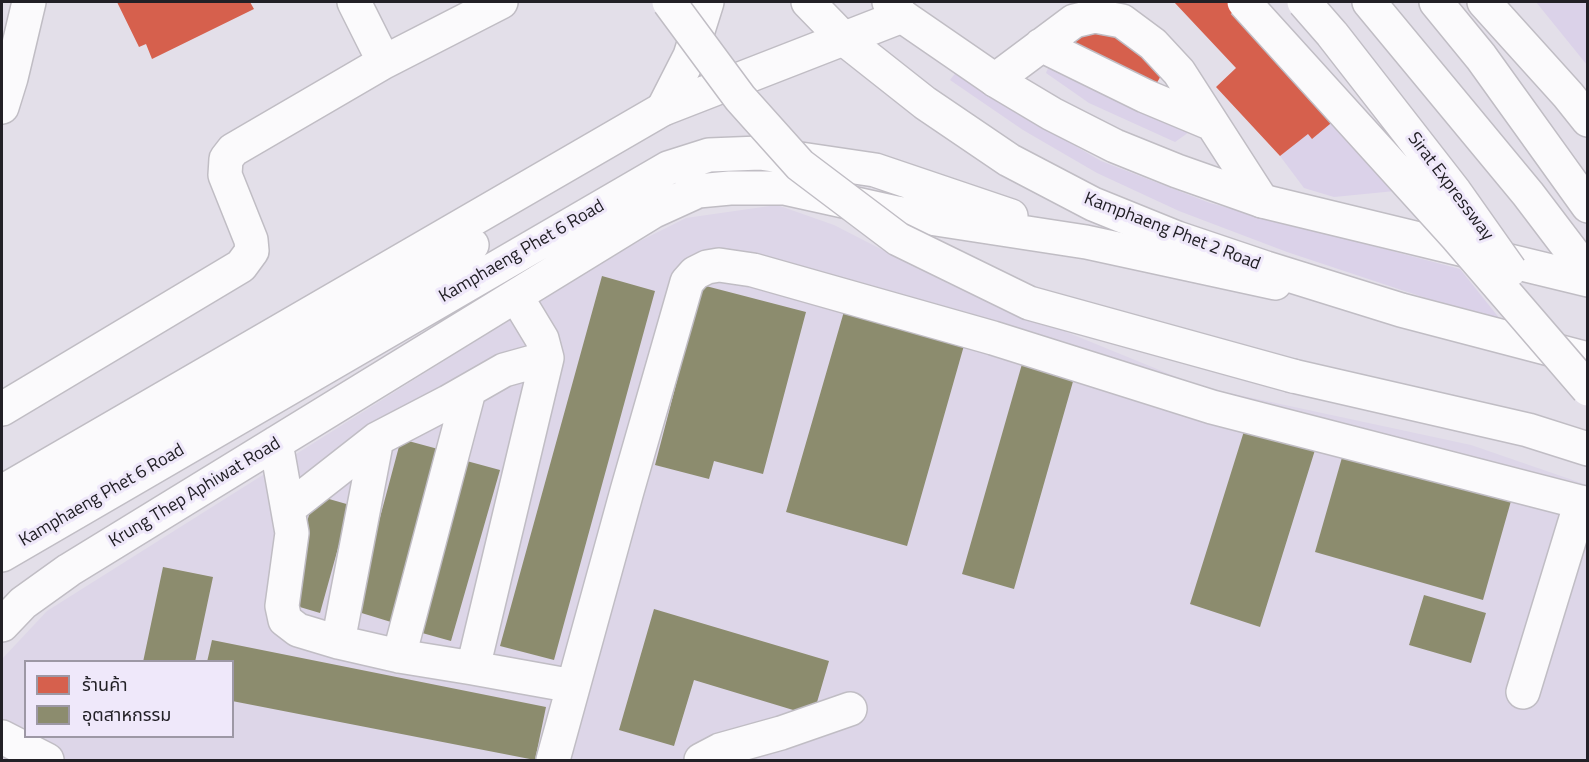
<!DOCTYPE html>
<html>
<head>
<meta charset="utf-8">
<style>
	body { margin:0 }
	#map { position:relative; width:1589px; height:762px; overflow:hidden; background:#e3dfe9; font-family:"Titillium Web","Noto Sans Thai",sans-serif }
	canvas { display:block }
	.frame { position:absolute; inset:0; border:3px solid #222026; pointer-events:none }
	.legend { position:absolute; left:24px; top:660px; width:210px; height:78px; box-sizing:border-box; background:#efe8fa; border:2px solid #9d98a5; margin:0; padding:8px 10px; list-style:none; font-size:18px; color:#222026 }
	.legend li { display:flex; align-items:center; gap:12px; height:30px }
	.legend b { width:30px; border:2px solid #9d98a5 }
</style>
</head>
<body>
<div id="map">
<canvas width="1589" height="762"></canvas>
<div class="frame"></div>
<ul class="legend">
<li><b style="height:16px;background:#d6604d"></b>ร้านค้า</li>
<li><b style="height:16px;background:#8c8c6e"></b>อุตสาหกรรม</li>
</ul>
</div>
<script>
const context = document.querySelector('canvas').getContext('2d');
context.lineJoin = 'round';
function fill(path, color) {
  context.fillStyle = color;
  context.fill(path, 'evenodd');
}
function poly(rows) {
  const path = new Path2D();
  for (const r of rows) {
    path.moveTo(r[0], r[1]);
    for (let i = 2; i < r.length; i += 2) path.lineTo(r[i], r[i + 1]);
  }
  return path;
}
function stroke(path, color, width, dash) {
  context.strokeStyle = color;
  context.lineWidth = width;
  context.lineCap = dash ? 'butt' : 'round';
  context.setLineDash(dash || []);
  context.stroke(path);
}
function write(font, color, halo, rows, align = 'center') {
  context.font = font + ' "Titillium Web",sans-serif';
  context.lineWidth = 6;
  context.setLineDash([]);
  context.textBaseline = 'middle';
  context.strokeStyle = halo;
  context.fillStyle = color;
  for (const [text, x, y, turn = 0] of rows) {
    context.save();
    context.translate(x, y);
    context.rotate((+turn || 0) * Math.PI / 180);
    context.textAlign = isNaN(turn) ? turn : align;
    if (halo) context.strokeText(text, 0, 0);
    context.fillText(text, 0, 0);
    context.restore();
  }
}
const built = poly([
	[777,205,834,225,949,284,1201,387,1471,445,1587,485,1587,760,2,760,2,659,47,611,612,255,686,218],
	[26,662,232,662,232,736,26,736]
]);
const green = poly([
	[1536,2,1587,2,1587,65],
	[1053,56,1202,123,1175,142,1089,103,1046,73],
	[957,71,1031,120,1101,161,1210,203,1460,269,1504,324,1287,252,1179,211,1097,173,1023,130,950,80],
	[1336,119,1395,191,1334,197,1304,188,1280,156,1308,134,1313,138]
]);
const shops = poly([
	[117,2,250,2,254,9,152,59,146,44,139,47],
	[1174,2,1233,2,1336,119,1312,139,1308,134,1280,156,1216,87,1236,68],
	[1076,14,1167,65,1150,95,1059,44]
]);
const industry = poly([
	[602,276,655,291,554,660,500,646],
	[702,285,806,312,763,474,714,461,709,479,655,465],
	[847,301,967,335,907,546,786,512],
	[1022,364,1074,378,1014,589,962,574],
	[1245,428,1315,450,1260,627,1190,604],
	[401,439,438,449,391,622,355,611],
	[1343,454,1511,501,1483,600,1315,552],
	[463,460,500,470,451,641,415,631],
	[315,495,350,505,320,613,283,602],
	[163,567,213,577,195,662,143,662],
	[1424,595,1486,613,1471,663,1409,645],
	[654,609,829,661,813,716,694,680,674,746,619,730],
	[212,640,546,707,535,760,232,701,232,662,207,662]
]);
const minor = poly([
	[354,2,384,62],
	[1484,2,1568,95,1588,120],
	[1041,45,1145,96,1212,124],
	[995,80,1074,21,1095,16,1122,21,1153,44,1179,72,1262,201],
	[2,107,11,78,29,2],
	[2,409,241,266,252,251,251,240,225,175,226,159,233,150,384,62,501,2],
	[276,443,292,533,282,606,285,620,298,630,338,642,399,656,473,668,547,358,542,339,516,296],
	[2,492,663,109,902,16],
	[289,508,377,439,448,402,504,370,547,358],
	[2,525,472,245],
	[2,555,668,168,709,155,760,153,875,170,1011,216],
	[2,625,23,603,69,570,654,211,698,191,730,188,784,188,897,213,1086,242,1275,283],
	[338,642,377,439],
	[399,656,469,391],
	[473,668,573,686],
	[1523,692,1581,502],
	[2,737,47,760],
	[553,760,627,491,687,282,695,273,707,267,719,265,753,270,993,338,1212,407,1588,504],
	[701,760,720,750,781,733,850,709]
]);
const major = poly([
	[808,2,844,39,925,103,1009,160,1093,204,1177,238,1266,268,1401,310,1588,359],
	[889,2,902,16,995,80,1052,114,1115,146,1177,171,1262,201,1588,280],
	[663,109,690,56,707,2]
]);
const highway = poly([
	[1369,2,1528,194,1588,273],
	[1436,2,1481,57,1588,206],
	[1293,376,1528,430,1588,449]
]);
const highwayBridge = poly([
	[669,2,740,98,800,165,898,239,1029,303,1293,376],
	[1244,2,1457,237,1588,389],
	[1304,2,1332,34,1455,192,1510,270]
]);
const streetNames = [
	["Sirat Expressway",1450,187,53],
	["Kamphaeng Phet 2 Road",1172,232,21],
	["Kamphaeng Phet 6 Road",522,252,-30],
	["Krung Thep Aphiwat Road",195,493,-31],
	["Kamphaeng Phet 6 Road",102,496,-30]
];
fill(built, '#ddd6e8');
fill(green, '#dbd2e9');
fill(shops, '#d6604d');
fill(industry, '#8c8c6e');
stroke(minor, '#c0bdc4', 36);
stroke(major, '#c0bdc4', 36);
stroke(highway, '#c0bdc4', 36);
stroke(minor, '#fbfafc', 33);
stroke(major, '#fbfafc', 33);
stroke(highway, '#fbfafc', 33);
stroke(highwayBridge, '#c0bdc4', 36, []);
stroke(highwayBridge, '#fbfafc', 33);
write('18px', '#222026', '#efe8fa', streetNames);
</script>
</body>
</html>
